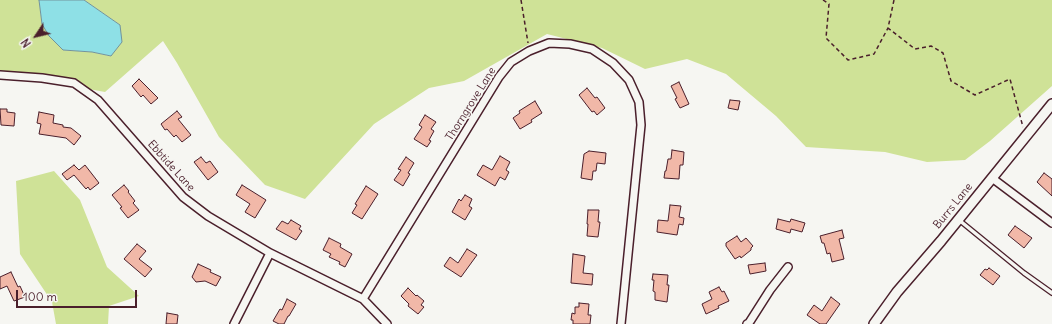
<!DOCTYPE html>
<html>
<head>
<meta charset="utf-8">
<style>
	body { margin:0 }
	#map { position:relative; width:1052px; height:324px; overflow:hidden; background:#f6f6f2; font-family:Delius,sans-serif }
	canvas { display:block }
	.north { position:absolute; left:16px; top:16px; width:40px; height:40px; -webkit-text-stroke:3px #f6f6f2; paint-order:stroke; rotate:235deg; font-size:11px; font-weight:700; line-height:16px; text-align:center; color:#4a1f2b }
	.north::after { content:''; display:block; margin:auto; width:14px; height:18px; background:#4a1f2b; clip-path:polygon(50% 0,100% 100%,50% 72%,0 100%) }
	.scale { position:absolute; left:16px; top:290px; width:121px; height:18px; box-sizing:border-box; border:2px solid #4a1f2b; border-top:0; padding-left:5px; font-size:12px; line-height:14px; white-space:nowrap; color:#4a1f2b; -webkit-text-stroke:3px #f6f6f2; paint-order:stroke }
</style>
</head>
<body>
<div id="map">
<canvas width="1052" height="324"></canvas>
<div class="north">N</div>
<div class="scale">100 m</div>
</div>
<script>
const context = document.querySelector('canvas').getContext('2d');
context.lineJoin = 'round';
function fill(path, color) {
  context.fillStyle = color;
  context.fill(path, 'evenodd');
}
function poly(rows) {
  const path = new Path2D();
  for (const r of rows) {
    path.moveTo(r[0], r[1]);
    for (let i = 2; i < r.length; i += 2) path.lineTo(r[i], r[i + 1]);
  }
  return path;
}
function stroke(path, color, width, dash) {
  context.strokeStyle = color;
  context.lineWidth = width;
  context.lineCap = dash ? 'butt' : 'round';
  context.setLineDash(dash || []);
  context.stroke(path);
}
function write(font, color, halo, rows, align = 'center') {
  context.font = font + ' Delius,sans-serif';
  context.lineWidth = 3.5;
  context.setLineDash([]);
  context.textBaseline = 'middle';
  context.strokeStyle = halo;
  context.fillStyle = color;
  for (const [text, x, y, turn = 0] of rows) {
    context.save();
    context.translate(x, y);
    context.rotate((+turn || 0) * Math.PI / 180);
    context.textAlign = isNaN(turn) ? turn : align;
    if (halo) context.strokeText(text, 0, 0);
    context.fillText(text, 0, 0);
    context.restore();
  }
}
const green = poly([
	[0,0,39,0,42,24,63,50,92,52,110,56,120,25,84,0,1052,0,1052,86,990,141,965,160,927,162,885,152,806,147,776,116,726,74,687,59,645,69,602,48,547,34,464,81,429,88,374,124,305,199,265,185,219,137,177,63,163,41,105,92,0,73],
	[54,171,80,200,107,267,139,296,109,306,108,324,56,324,52,302,20,254,16,181]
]);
const water = poly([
	[39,0,84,0,120,25,122,42,111,56,92,52,63,50,49,36,42,24,39,0]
]);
const building = poly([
	[139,79,158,98,151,104,143,95,141,97,132,86,139,79],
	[679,82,689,104,680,108,675,99,677,98,671,86,679,82],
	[587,88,595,98,597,97,605,108,597,115,594,111,592,112,579,95,587,88],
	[730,100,740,101,738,110,728,108,730,100],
	[535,101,542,113,531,120,532,122,520,129,513,118,520,113,519,111,535,101],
	[0,109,7,109,7,112,15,113,14,126,1,125,0,109],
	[177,111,182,117,178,119,191,135,182,142,176,135,174,137,167,129,165,130,161,124,177,111],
	[39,112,54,115,53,123,63,125,63,127,71,128,81,136,74,145,66,138,39,134,41,124,37,123,39,112],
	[425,115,436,122,431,129,434,131,429,140,431,141,427,147,414,139,422,127,419,125,425,115],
	[672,150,684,152,683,165,680,165,679,179,664,178,665,171,666,171,668,159,671,159,672,150],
	[589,151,606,153,605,164,597,163,596,171,593,171,592,180,581,178,584,154,589,151],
	[500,156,510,162,506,170,509,172,505,180,500,177,495,186,477,175,483,165,492,170,500,156],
	[201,157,206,163,210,161,218,172,208,180,194,162,201,157],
	[406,157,414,163,408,173,410,174,403,186,394,180,401,170,398,169,406,157],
	[74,165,79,170,85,165,99,183,90,190,88,187,86,189,74,175,67,180,62,174,74,165],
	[1044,173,1052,179,1052,196,1037,182,1044,173],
	[124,185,129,191,128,192,135,201,133,203,139,210,128,218,120,208,122,207,112,195,124,185],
	[242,185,266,200,255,218,245,212,250,204,236,195,242,185],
	[366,186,378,194,362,219,352,213,357,205,355,204,366,186],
	[465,195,472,199,469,206,472,208,465,220,452,212,459,199,461,201,465,195],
	[670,205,681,206,679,217,684,218,683,225,679,224,677,235,657,232,658,220,668,221,670,205],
	[588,210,599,210,598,222,600,222,598,237,587,236,588,224,587,224,588,210],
	[778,219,790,222,791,219,805,223,802,232,791,229,790,233,776,229,778,219],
	[291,220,301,226,299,229,302,231,296,240,276,229,282,221,288,224,291,220],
	[1015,226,1032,238,1024,248,1008,235,1015,226],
	[842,230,844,238,839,239,844,259,832,262,830,253,827,254,824,243,822,243,820,236,842,230],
	[737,236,741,242,746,238,753,246,751,248,751,250,741,258,740,256,735,259,726,246,726,243,737,236],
	[329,238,341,244,340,247,352,254,345,267,339,264,340,262,329,257,331,254,323,250,329,238],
	[137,244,146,251,139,259,152,269,145,277,124,259,137,244],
	[467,249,477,255,461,277,444,266,450,257,458,263,467,249],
	[573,254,585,256,583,273,593,274,592,285,571,283,573,254],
	[765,263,766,271,750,274,748,265,765,263],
	[198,264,211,270,210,272,221,277,216,286,205,281,196,282,192,277,198,264],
	[989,268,1000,276,993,285,980,275,985,269,987,270,989,268],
	[11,272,18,287,20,286,25,297,14,301,7,286,0,289,0,277,11,272],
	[653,274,668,275,667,285,669,285,667,302,655,300,655,292,653,291,654,280,652,280,653,274],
	[719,287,722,292,724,291,729,301,718,306,719,308,706,314,702,304,712,299,709,292,719,287],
	[408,288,416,296,417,295,424,301,421,305,424,307,418,314,408,306,409,304,401,296,408,288],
	[831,297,840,304,826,324,820,324,807,315,814,305,822,311,831,297],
	[287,299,296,304,289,316,288,316,284,324,279,324,273,321,280,309,282,310,287,299],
	[579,303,589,304,588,315,591,315,590,324,573,324,573,320,571,320,572,313,575,314,575,307,579,307,579,303],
	[167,313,178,315,177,324,166,324,167,313]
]);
const path = poly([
	[521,0,528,43],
	[823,0,829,4,826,38,848,60,874,54,888,28],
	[894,0,888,28,915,49,931,46,943,53,951,81,975,95,1010,79,1023,127]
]);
const lane = poly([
	[959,220,1024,273,1052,293]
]);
const street = poly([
	[0,75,42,78,74,83,98,100,183,197,208,216,270,253,363,299,387,324],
	[992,178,1052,223],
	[363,299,499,77,511,62,529,51,549,43,570,44,592,49,613,63,629,80,639,102,641,125,621,324],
	[234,324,270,253],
	[747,324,749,323,770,290,788,267]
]);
const secondary = poly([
	[874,324,897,292,941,241,1052,104]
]);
const streetNames = [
	["Thorngrove Lane",471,104,-58],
	["Ebbtide Lane",171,166,48],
	["Burrs Lane",953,206,-51]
];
fill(green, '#cfe297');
fill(water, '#8ee0e6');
stroke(water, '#73939b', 1);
fill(building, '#f1b8a8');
stroke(building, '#4a1f2b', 1);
stroke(lane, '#4a1f2b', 6);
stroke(street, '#4a1f2b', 10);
stroke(secondary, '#4a1f2b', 12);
stroke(path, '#4a1f2b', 1.5, [4, 3]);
stroke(lane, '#f6f6f2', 3.5);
stroke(street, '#f6f6f2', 7);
stroke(secondary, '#f6f6f2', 9);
write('11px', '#4a1f2b', '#f6f6f2', streetNames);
</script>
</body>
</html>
